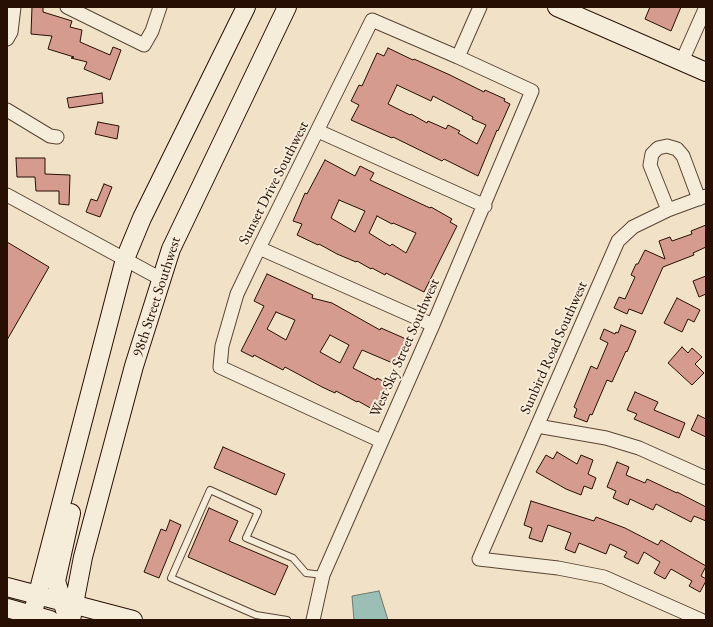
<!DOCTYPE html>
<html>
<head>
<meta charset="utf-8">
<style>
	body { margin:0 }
	#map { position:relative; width:713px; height:627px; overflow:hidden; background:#f1e1c6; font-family:"EB Garamond",serif }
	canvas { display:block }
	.frame { position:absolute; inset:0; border:8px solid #280f04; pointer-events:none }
</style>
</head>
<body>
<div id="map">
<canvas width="713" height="627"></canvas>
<div class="frame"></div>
</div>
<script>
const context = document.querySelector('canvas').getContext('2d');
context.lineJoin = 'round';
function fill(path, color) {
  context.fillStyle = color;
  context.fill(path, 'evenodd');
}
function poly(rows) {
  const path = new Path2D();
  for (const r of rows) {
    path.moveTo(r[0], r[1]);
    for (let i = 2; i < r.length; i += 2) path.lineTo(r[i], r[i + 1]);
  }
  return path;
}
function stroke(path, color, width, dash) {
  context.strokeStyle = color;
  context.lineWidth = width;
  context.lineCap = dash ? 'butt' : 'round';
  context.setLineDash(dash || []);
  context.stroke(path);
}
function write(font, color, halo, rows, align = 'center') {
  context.font = font + ' "EB Garamond",serif';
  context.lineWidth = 4;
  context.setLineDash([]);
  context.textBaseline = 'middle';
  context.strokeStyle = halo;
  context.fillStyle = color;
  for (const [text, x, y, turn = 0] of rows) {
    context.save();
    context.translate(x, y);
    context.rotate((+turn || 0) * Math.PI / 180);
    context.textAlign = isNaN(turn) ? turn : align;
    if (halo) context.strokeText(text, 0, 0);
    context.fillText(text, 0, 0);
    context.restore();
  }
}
const water = poly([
	[379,591,388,620,354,620,352,596,379,591]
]);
const building = poly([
	[32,7,43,7,43,12,72,21,70,27,82,30,80,42,110,55,113,47,121,50,110,80,84,69,87,62,71,58,74,57,48,49,52,36,31,34,32,7],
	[650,7,681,7,671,31,645,19,650,7],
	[388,48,413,60,414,59,450,75,484,92,485,90,505,99,504,101,510,104,498,131,497,130,478,176,444,159,442,161,393,137,392,138,351,120,359,105,351,101,359,85,362,86,377,53,384,56,388,48],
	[397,85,431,101,433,96,473,117,472,119,486,125,477,144,458,133,460,131,448,125,446,129,428,121,427,123,411,114,410,115,388,104,397,85],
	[102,93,103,103,69,108,67,98,102,93],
	[98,122,119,126,117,139,95,134,98,122],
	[16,158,45,158,45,174,70,175,69,205,59,204,59,191,36,191,35,177,17,177,16,158],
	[325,160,355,176,360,166,374,173,370,180,430,208,431,207,452,219,450,222,457,226,424,292,386,273,385,275,372,268,371,269,357,261,356,262,337,254,319,244,318,245,297,235,302,224,293,221,305,193,307,194,325,160],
	[339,200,365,211,355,232,331,218,339,200],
	[377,216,392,224,393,223,416,233,406,253,392,244,390,246,369,233,377,216],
	[104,184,112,187,100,217,86,212,91,199,97,201,104,184],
	[706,225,706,247,693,253,694,255,663,267,642,314,629,309,627,314,614,308,619,297,625,299,635,277,631,275,636,264,638,264,645,250,665,259,659,241,670,237,672,241,692,234,691,231,706,225],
	[7,242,49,267,7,340,7,242],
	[267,274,313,295,312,298,332,303,380,330,381,328,406,339,395,364,362,350,353,368,376,380,377,378,389,384,374,410,358,401,357,402,336,391,335,393,322,387,285,367,283,370,254,355,253,357,241,351,264,306,254,301,267,274],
	[276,312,295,320,286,340,267,329,276,312],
	[330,335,349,345,340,363,320,352,330,335],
	[706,276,706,294,699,297,693,281,706,276],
	[677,298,700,310,694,322,688,319,682,332,664,323,677,298],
	[621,325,636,331,627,352,626,351,612,382,607,380,592,415,590,414,587,422,574,417,577,409,574,407,591,366,597,369,608,343,600,339,604,329,615,334,616,332,618,333,621,325],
	[682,347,688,353,692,348,702,357,695,364,704,373,692,385,668,363,682,347],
	[635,392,658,402,654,410,685,423,679,438,634,419,637,414,627,410,635,392],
	[698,415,706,419,706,437,691,430,698,415],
	[223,447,285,474,276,495,214,468,223,447],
	[557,452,577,464,581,455,593,460,588,474,596,478,592,489,584,486,581,495,566,489,536,472,546,455,553,459,557,452],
	[617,462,629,467,626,475,645,483,647,479,677,493,677,492,706,507,706,521,694,516,691,522,656,504,653,510,630,499,628,505,613,498,616,491,607,487,617,462],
	[531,501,594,521,596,517,625,528,658,545,661,540,706,566,701,576,706,579,706,581,700,592,689,586,692,581,671,569,665,579,654,573,660,562,644,552,638,564,624,557,627,552,610,544,606,554,579,543,575,553,565,549,571,533,548,525,542,542,529,538,532,528,524,525,531,501],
	[209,508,238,521,229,541,288,566,275,595,188,557,209,508],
	[170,520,181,525,159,578,144,572,161,529,166,531,170,520]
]);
const lane = poly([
	[287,620,256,615,171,578,210,490,258,512,246,538,293,558,306,573,323,575]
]);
const street = poly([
	[67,7,144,45,152,31,160,7],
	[7,39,11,32,14,7],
	[458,57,480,7],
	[682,61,706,7],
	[7,110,50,136,57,137],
	[318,131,485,206],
	[7,195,161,279],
	[668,210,650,165,652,154,658,148,667,146,677,149,683,156,699,199],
	[259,248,433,325],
	[537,426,606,438,639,448,706,478],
	[313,620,323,575,433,325,532,91,458,57,372,20,259,248,237,294,222,346,220,367,381,441],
	[701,620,604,577,558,568,479,559,618,241,633,227,668,210,706,196]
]);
const secondary = poly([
	[557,7,706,72],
	[7,587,133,620],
	[7,608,50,620],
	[31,620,125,259,142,218,246,7],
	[68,620,56,581,71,513],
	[71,620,83,557,134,366,171,249,287,7]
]);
const streetNames = [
	["Sunset Drive Southwest",274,183,-63],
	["98th Street Southwest",157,297,-72],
	["West Sky Street Southwest",405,348,-66],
	["Sunbird Road Southwest",554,348,-66]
];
fill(water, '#9bbeb5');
stroke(water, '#6d786e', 1);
fill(building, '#d59b8f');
stroke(building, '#280f04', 1);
stroke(lane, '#5a4434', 8);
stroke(street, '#5a4434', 15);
stroke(secondary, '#280f04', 20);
stroke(lane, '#f6ecda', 6);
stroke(street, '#f6ecda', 13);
stroke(secondary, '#f6ecda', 18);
write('15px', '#280f04', '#f6ecda', streetNames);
</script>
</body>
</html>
